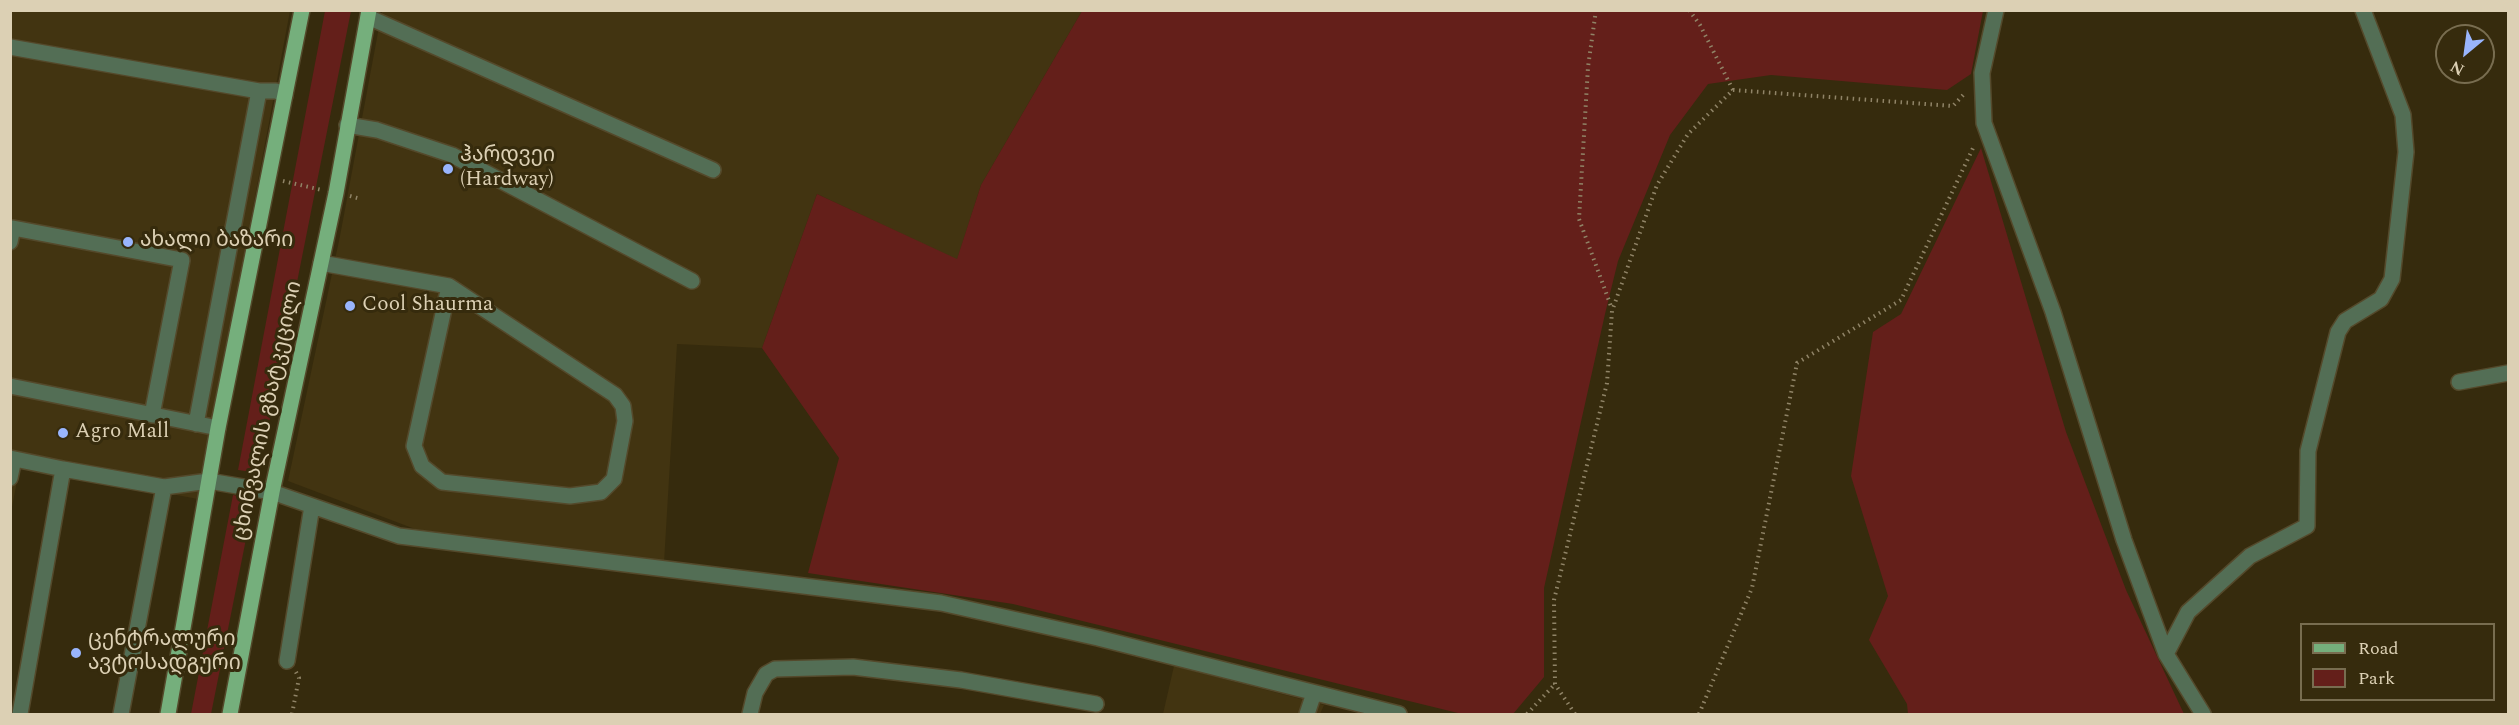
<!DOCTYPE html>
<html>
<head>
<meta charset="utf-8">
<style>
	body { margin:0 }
	#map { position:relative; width:2519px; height:725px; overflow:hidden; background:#362b0d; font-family:Spectral,serif }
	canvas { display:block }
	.frame { position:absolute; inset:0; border:12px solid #dcd0b4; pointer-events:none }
	.legend { position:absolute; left:2300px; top:623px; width:195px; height:78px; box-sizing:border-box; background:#362b0d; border:2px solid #786d50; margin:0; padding:8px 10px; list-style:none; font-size:18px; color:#dcd0b4 }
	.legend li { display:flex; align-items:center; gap:12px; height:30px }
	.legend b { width:30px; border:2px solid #786d50 }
	.north { position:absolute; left:2435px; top:24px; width:60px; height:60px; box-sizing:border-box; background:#362b0d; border:2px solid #786d50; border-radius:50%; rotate:209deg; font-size:16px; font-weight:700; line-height:24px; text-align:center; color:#dcd0b4 }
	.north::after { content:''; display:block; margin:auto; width:21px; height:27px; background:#99b5fd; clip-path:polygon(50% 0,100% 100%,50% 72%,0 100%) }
</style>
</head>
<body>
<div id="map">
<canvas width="2519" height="725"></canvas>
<div class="frame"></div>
<ul class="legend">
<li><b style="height:8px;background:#75af7c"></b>Road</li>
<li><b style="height:16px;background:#641f1a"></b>Park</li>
</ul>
<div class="north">N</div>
</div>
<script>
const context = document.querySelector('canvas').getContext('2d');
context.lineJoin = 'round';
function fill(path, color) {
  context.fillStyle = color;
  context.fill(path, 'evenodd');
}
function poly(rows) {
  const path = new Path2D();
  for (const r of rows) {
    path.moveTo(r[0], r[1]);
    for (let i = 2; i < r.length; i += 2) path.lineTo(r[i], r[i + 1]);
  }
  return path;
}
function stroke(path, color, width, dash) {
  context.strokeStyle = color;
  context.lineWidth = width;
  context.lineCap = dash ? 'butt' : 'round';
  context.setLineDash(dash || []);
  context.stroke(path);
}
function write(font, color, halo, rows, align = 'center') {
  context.font = font + ' Spectral,"Noto Sans Georgian",serif';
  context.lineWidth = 6;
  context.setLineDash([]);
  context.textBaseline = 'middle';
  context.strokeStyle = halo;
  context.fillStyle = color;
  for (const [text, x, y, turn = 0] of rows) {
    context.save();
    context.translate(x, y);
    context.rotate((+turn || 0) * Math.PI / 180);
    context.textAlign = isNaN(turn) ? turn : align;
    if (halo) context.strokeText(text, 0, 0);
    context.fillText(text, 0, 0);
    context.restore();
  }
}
const built = poly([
	[11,11,290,11,198,499,20,466,11,512],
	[382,11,1082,11,981,185,957,260,817,194,762,348,677,344,664,563,415,529,288,481,340,236],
	[1174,666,1324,705,1320,714,1163,714]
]);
const green = poly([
	[325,11,351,11,259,473,238,470],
	[1082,11,1082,10,1983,11,1971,74,1947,90,1771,75,1708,84,1670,135,1618,261,1605,314,1544,588,1544,677,1513,714,1462,714,1013,604,808,573,839,458,762,348,817,194,957,259,981,185],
	[1981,148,2066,432,2126,590,2184,714,1908,714,1907,704,1869,640,1888,596,1851,476,1873,332,1901,314],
	[233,495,254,499,211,714,191,714]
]);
const path = poly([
	[1596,10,1588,67,1579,219,1612,309],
	[1689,10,1700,25,1733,90],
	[283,181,322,190],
	[350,196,361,199],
	[292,714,299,678,296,672],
	[1527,714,1555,684],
	[1575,714,1555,684,1554,600,1607,383,1612,311,1657,185,1688,134,1733,90,1953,106,1966,92],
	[1699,714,1752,588,1797,363,1901,300,1974,146]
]);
const minor = poly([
	[1996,10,1982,73,1984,123,2053,312,2124,540,2166,654,2203,714],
	[368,17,713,170],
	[10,47,259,91,276,91,285,95],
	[347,125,377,130,452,155,692,281],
	[10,242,13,228,182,260,152,415],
	[321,263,449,286,615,395,623,406,625,421,614,479,601,492,570,496,442,482,422,466,414,446,449,286],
	[2459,382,2508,373],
	[10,386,218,428],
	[196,424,259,91],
	[10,458,63,469],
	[10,478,14,459],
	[2166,654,2188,612,2250,556,2307,526,2308,451,2338,332,2345,321,2381,299,2392,279,2406,152,2403,115,2363,10],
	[287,661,312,506],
	[20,714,63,469,164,487,209,481,272,492,399,536,941,603,1098,638,1399,714],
	[121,714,164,487],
	[750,714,755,693,766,674,775,669,853,667,961,680,1096,704],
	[1307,714,1314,693]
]);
const major = poly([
	[168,714,218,428,302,10],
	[230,714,272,492,336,193,369,10]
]);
const markers = [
	[448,169,6,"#99b5fd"],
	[128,242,6,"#99b5fd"],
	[350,306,6,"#99b5fd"],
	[63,433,6,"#99b5fd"],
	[76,653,6,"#99b5fd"]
];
const poiNames = [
	["ჰარდვეი",460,157],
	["(Hardway)",460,181],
	["ახალი ბაზარი",140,242],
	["Cool Shaurma",362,306],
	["Agro Mall",75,433],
	["ცენტრალური",88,641],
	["ავტოსადგური",88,665]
];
const streetNames = [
	["ცხინვალის გზატკეცილი",269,411,-78]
];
fill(built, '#423411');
fill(green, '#641f1a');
stroke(minor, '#54492b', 18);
stroke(major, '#54492b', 18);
stroke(path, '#908467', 4, [1.5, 4.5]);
stroke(minor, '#536e55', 15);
stroke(major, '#75af7c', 15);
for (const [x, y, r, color] of markers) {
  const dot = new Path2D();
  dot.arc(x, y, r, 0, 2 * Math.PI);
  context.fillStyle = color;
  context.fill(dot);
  stroke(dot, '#362b0d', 2);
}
write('21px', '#dcd0b4', '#362b0d', poiNames, 'left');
write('21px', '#dcd0b4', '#362b0d', streetNames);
</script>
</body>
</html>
